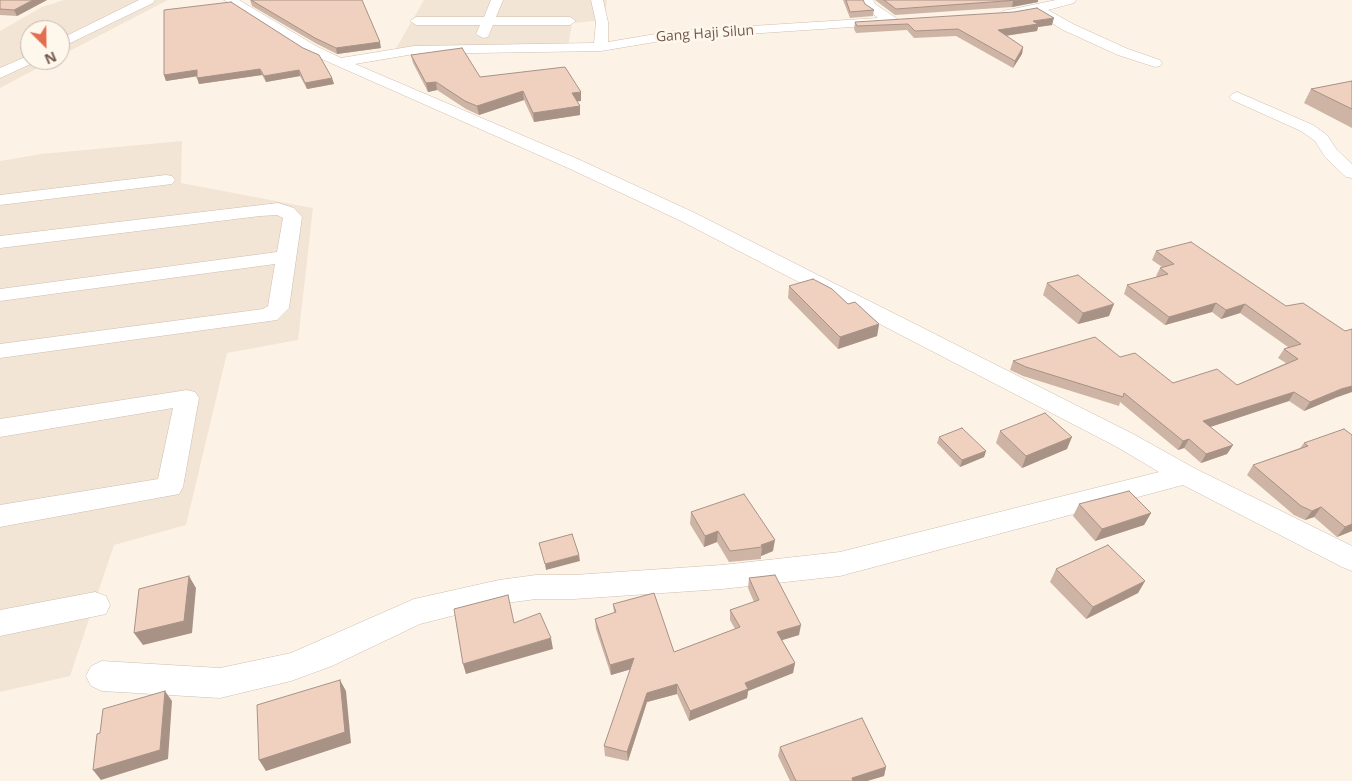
<!DOCTYPE html>
<html>
<head>
<meta charset="utf-8">
<style>
	body { margin:0 }
	#map { position:relative; width:1352px; height:781px; overflow:hidden; background:#fcf3e6; font-family:"Open Sans",sans-serif }
	canvas { display:block }
	.north { position:absolute; left:20px; top:20px; width:50px; height:50px; box-sizing:border-box; background:#fef7ec; border:1px solid #c7b8ac; border-radius:50%; rotate:157deg; font-size:14px; font-weight:700; line-height:20px; text-align:center; color:#74594b }
	.north::after { content:''; display:block; margin:auto; width:18px; height:22px; background:#e26d4f; clip-path:polygon(50% 0,100% 100%,50% 72%,0 100%) }
</style>
</head>
<body>
<div id="map">
<canvas width="1352" height="781"></canvas>
<div class="north">N</div>
</div>
<script>
const context = document.querySelector('canvas').getContext('2d');
context.lineJoin = 'round';
function fill(path, color) {
  context.fillStyle = color;
  context.fill(path, 'evenodd');
}
function poly(rows) {
  const path = new Path2D();
  for (const r of rows) {
    path.moveTo(r[0], r[1]);
    for (let i = 2; i < r.length; i += 2) path.lineTo(r[i], r[i + 1]);
  }
  return path;
}
function stroke(path, color, width, dash) {
  context.strokeStyle = color;
  context.lineWidth = width;
  context.lineCap = dash ? 'butt' : 'round';
  context.setLineDash(dash || []);
  context.stroke(path);
}
function write(font, color, halo, rows, align = 'center') {
  context.font = font + ' "Open Sans",sans-serif';
  context.lineWidth = 5;
  context.setLineDash([]);
  context.textBaseline = 'middle';
  context.strokeStyle = halo;
  context.fillStyle = color;
  for (const [text, x, y, turn = 0] of rows) {
    context.save();
    context.translate(x, y);
    context.rotate((+turn || 0) * Math.PI / 180);
    context.textAlign = isNaN(turn) ? turn : align;
    if (halo) context.strokeText(text, 0, 0);
    context.fillText(text, 0, 0);
    context.restore();
  }
}
const residential = poly([
	[64,0,168,0,60,56,60,30,30,30,30,60,53,60,0,88,0,31,42,7],
	[424,0,607,0,605,20,572,23,568,47,395,50],
	[182,141,181,183,313,208,298,340,227,353,186,525,114,545,70,676,0,692,0,161,41,154]
]);
const street = poly([
	[139,0,155,0,153,3,60,48,60,39,139,0],
	[224,0,239,0,316,46,341,58,414,46,594,43,596,22,591,0,603,0,608,22,608,42,673,31,878,18,866,9,861,0,873,0,875,4,896,18,897,21,896,24,673,39,601,51,414,54,355,64,580,160,695,213,1135,435,1194,468,1352,546,1352,571,1342,567,1183,485,840,576,722,589,574,599,536,599,499,604,420,624,332,666,291,681,220,698,102,691,91,686,86,676,91,666,102,661,220,668,291,653,414,599,499,580,536,575,574,575,722,565,840,552,1159,472,1117,447,681,221,568,168,306,52,224,0],
	[491,0,503,0,496,17,570,17,576,21,570,25,493,25,488,37,483,38,476,34,480,25,416,25,410,21,416,17,484,17,491,0],
	[1056,0,1076,0,1074,3,1048,10,1073,24,1128,49,1160,60,1162,63,1160,66,1155,67,1118,55,1063,30,1036,13,1007,18,1001,14,1003,11,1056,0],
	[30,55,30,60,36,60,35,62,0,78,0,68,30,55],
	[1237,92,1313,125,1327,135,1337,150,1352,164,1352,178,1346,177,1325,157,1315,141,1301,131,1232,100,1229,97,1232,94,1237,92],
	[166,175,172,176,175,180,172,184,0,205,0,195,166,175],
	[278,203,294,208,302,217,289,308,277,320,0,358,0,344,263,309,268,306,275,264,0,301,0,289,277,252,283,218,277,215,260,216,0,248,0,236,278,203],
	[187,390,195,392,199,398,183,487,179,494,0,527,0,505,158,479,173,408,0,437,0,419,187,390],
	[95,592,106,596,110,605,106,614,0,636,0,610,95,592]
]);
const wall = poly([
	[0,0,47,0,17,16,0,15],
	[250,0,381,48,337,54,317,44,252,6],
	[843,0,863,0,865,4,874,10,873,16,850,18],
	[875,0,1038,0,1038,2,1012,7,895,15],
	[164,10,332,78,334,84,307,89,300,76,266,82,262,75,199,84,197,76,166,81,164,75],
	[855,22,1052,25,1038,27,1037,31,1006,36,1023,47,1022,54,1013,68,956,36,914,38,907,30,856,33,854,29],
	[411,55,480,77,581,101,577,101,580,106,580,115,534,122,524,100,479,115,466,109,437,90,428,92,413,63],
	[1352,81,1352,128,1304,103,1311,89],
	[1156,251,1286,306,1335,398,1304,411,1289,401,1210,427,1233,445,1227,454,1201,463,1184,448,1178,450,1120,402,1119,406,1023,376,1010,370,1013,361,1120,357,1173,383,1237,385,1286,363,1278,358,1284,349,1288,347,1240,313,1221,319,1212,312,1165,325,1124,294,1127,285,1157,277,1156,276,1160,268,1162,267,1152,260],
	[1047,283,1109,316,1078,324,1043,295],
	[789,286,848,304,879,324,877,336,838,349,788,298],
	[1000,431,1067,449,1022,468,996,443],
	[1352,435,1352,531,1337,537,1314,517,1305,520,1294,515,1247,475,1253,465,1300,448,1304,443],
	[939,437,986,451,984,457,960,467,937,443],
	[1079,504,1151,513,1144,525,1095,541,1073,516],
	[691,512,773,551,761,556,761,559,729,562,717,542,704,547,690,524],
	[1056,569,1145,581,1138,593,1086,619,1050,582],
	[749,578,799,635,782,640,795,663,793,673,748,691,747,698,689,721,677,694,647,702,628,761,605,756,604,746,631,669,611,675,596,629,595,619,614,613,613,604,674,652,735,629,730,620,730,610,754,602,748,588],
	[780,747,886,767,884,776,867,781,790,781,778,756]
]);
const shadedWall = poly([
	[33,0,47,0,17,16,14,10],
	[1018,0,1038,0,1038,2,1012,7,1013,1],
	[1054,18,1052,25,1038,27,1037,31,996,37,998,30,1033,21],
	[380,42,381,48,337,54,336,48],
	[1023,47,1022,54,1013,68,1015,61],
	[260,69,262,75,199,84,197,78],
	[197,70,199,76,166,81,164,75],
	[299,70,300,76,266,82,264,76],
	[332,78,334,84,307,89,305,83],
	[436,82,437,90,428,92,426,83],
	[523,91,524,100,479,115,477,106],
	[581,92,581,101,573,102,572,93],
	[580,106,580,115,534,122,533,113],
	[1216,303,1212,312,1165,325,1169,317],
	[1114,304,1109,316,1078,324,1083,313],
	[1245,304,1240,313,1221,319,1226,310],
	[879,324,877,336,838,349,840,337],
	[1352,386,1352,392,1335,398,1304,411,1310,402,1341,389],
	[1294,392,1289,401,1198,431,1203,421],
	[1072,437,1067,449,1022,468,1026,456],
	[1189,439,1184,448,1178,450,1183,441],
	[1233,445,1227,454,1201,463,1206,454],
	[986,451,984,457,960,467,962,460],
	[1321,507,1314,517,1305,520,1312,511],
	[1151,513,1144,525,1095,541,1102,529],
	[1352,524,1352,531,1337,537,1345,527],
	[718,531,717,542,704,547,705,536],
	[775,540,773,551,761,556,762,547,761,545],
	[579,555,580,561,546,570,545,564],
	[189,576,196,588,192,633,143,645,134,633],
	[1145,581,1138,593,1086,619,1093,607],
	[801,625,799,635,776,642,777,632],
	[551,638,553,649,466,674,463,664],
	[634,658,635,668,611,675,610,665],
	[795,663,793,673,748,691,747,698,689,721,690,711,745,683],
	[340,680,346,691,351,743,266,771,259,760],
	[677,684,677,694,647,702,628,761,627,752,647,693],
	[165,691,172,701,168,759,101,780,93,770],
	[886,767,884,776,867,781,851,781,852,778]
]);
const building = poly([
	[0,0,33,0,14,10,0,9,0,0],
	[251,0,362,0,380,42,336,48,315,38,251,0],
	[846,0,863,0,865,4,874,10,850,12,846,0],
	[884,0,1018,0,896,9,884,0],
	[231,2,303,48,319,55,332,78,305,83,299,70,264,76,260,69,197,78,197,70,164,75,164,10,231,2],
	[1037,8,1054,18,1033,21,1038,24,998,30,1023,47,1015,61,958,29,915,31,908,24,857,26,855,22,1014,12,1037,8],
	[462,48,480,77,565,67,581,92,572,93,580,106,533,113,523,91,477,106,465,101,436,82,426,83,411,55,462,48],
	[1352,81,1352,109,1311,89,1352,81],
	[1191,242,1286,306,1303,303,1345,331,1352,329,1352,386,1341,389,1310,402,1294,392,1203,421,1233,445,1206,454,1189,439,1183,441,1124,393,1123,397,1026,367,1013,361,1095,337,1120,357,1135,353,1173,383,1217,369,1237,385,1298,359,1284,349,1301,344,1245,304,1226,310,1216,303,1169,317,1127,285,1168,274,1160,268,1174,264,1156,251,1191,242],
	[1078,275,1114,304,1083,313,1047,283,1078,275],
	[813,279,832,289,848,304,855,302,879,324,840,337,789,286,813,279],
	[1045,413,1072,437,1026,456,1000,431,1045,413],
	[962,428,986,451,962,460,939,437,962,428],
	[1344,429,1352,435,1352,524,1345,527,1321,507,1312,511,1301,506,1253,465,1308,446,1304,443,1344,429],
	[1129,491,1151,513,1102,529,1079,504,1129,491],
	[744,494,775,540,761,545,762,547,730,551,718,531,705,536,691,512,744,494],
	[572,534,579,555,545,564,539,543,572,534],
	[1108,545,1145,581,1093,607,1056,569,1108,545],
	[775,575,801,625,777,632,795,663,745,683,748,689,690,711,677,684,647,693,627,752,604,746,634,658,610,665,595,619,616,612,613,604,654,593,674,652,740,627,730,610,759,600,749,578,775,575],
	[189,576,184,621,134,633,139,589,189,576],
	[508,595,514,623,540,613,551,638,463,664,454,609,508,595],
	[340,680,345,732,259,760,257,705,340,680],
	[165,691,160,750,93,770,97,734,100,733,103,709,165,691],
	[862,718,886,767,852,778,853,781,796,781,780,747,862,718]
]);
const farStreetnames = [
	["Gang Haji Silun",705,34,-4]
];
fill(residential, '#f3e5d5');
stroke(street, '#cfbdaf', 1);
fill(street, '#fff');
fill(wall, '#ceb4a4');
fill(shadedWall, '#a89286');
fill(building, '#f0d1bf');
stroke(building, '#a89286', 1);
write('14px', '#74594b', '#fef7ec', farStreetnames);
</script>
</body>
</html>
